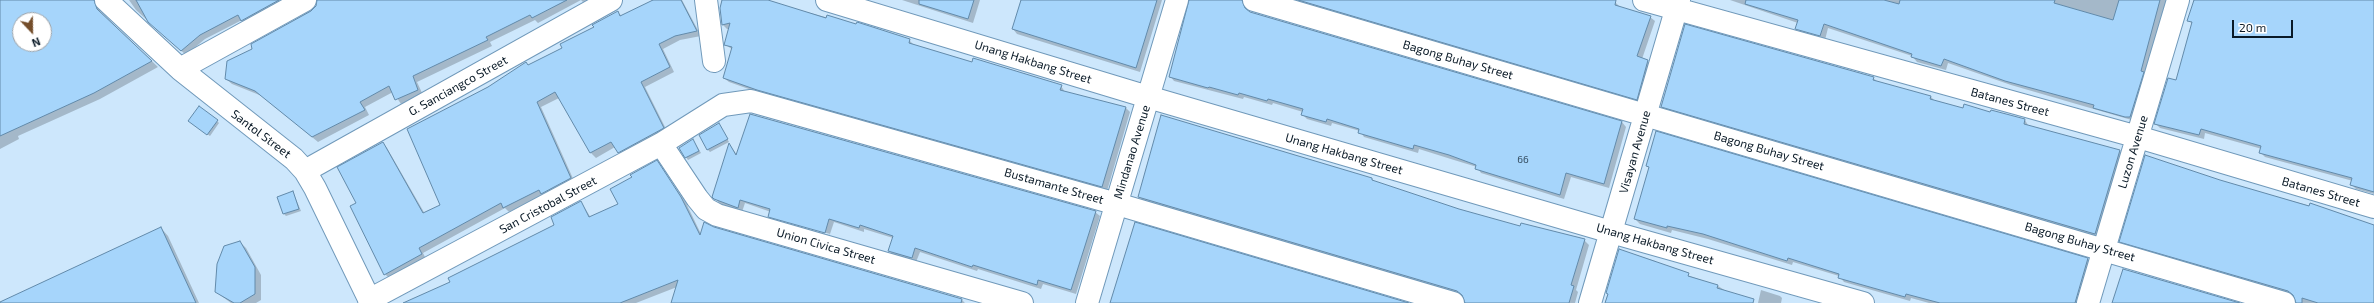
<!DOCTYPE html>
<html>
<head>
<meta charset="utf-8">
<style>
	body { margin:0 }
	#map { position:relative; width:2374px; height:303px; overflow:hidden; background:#cde7fc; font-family:"Exo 2",sans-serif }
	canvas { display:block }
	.north { position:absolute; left:12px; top:12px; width:40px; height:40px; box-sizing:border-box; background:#fff; border:1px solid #9da3a9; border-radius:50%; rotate:158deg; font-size:11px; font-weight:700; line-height:16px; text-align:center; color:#0a1a27 }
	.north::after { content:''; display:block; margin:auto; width:14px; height:18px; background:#744e2b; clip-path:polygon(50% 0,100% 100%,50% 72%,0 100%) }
	.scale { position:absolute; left:2232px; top:20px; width:61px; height:18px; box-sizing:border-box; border:2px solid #0a1a27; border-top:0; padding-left:5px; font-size:12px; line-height:14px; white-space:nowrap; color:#0a1a27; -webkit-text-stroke:3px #fff; paint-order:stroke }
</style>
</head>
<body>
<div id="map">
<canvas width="2374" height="303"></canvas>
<div class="north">N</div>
<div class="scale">20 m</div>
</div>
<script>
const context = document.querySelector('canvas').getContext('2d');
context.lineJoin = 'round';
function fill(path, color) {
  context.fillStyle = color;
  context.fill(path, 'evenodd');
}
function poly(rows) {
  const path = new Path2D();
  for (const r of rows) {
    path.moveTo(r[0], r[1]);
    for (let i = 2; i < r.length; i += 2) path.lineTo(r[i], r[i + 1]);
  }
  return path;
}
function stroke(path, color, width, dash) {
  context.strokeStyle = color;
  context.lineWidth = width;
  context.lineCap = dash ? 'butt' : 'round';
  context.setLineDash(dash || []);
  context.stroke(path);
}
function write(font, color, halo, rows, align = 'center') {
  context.font = font + ' "Exo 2",sans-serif';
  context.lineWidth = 4;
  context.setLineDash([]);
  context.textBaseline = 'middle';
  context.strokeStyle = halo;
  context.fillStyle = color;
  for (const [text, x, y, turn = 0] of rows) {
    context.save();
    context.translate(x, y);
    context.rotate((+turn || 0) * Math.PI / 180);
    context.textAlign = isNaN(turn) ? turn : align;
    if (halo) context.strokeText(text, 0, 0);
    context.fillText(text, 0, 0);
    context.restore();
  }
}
const shadow = poly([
	[0,0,102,0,100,11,158,67,100,99,18,136,19,139,0,149],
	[20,20,44,20,44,44,20,44],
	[129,0,293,0,247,26,242,20,205,39,186,55,136,10],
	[318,0,588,0,583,2,581,0,538,23,535,20,490,42,492,46,417,82,423,95,401,104,393,92,365,107,369,115,318,142,262,96,232,84,226,79,254,49,252,45,316,7],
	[651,0,682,0,701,36,680,40,663,49,674,72,645,87,668,133,623,157,615,147,596,158,591,153,559,98,541,107,575,183,543,195,509,212,505,208,423,253,426,259,390,279,385,274,357,203,383,143,387,148,425,214,441,206,529,66,563,48,617,12,622,16,652,1],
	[723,0,763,0,909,40,914,45,973,63,1061,86,1065,92,1126,108,1130,112,1107,191,763,94,729,82,724,78,733,50,726,45,730,29,727,29,723,25],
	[902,0,980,0,973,23],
	[1022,0,1162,0,1140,72,1017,34,1013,29],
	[1191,0,1247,0,1246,9,1250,13,1622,122,1626,127,1609,188,1571,177,1564,199,1481,173,1477,167,1454,160,1419,149,1418,153,1364,137,1360,131,1332,123,1331,126,1307,119,1302,114,1303,112,1273,103,1272,105,1244,97,1243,99,1174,81,1170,76],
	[1289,0,1608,0,1615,2,1620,7,1650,17,1655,21,1642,59,1653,65,1641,104],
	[1730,0,2166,0,2135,121,2011,85,1948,63,1946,70,1917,62,1912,56,1828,28,1825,40,1801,33,1797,29,1798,23],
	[2195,0,2374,0,2374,194,2356,189,2352,185,2353,181,2265,157,2261,153,2262,149,2205,133,2204,139,2160,128,2155,123,2177,81,2192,24,2189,20],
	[1873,78,1878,82,1931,97,1935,101,1964,109,2025,120,2029,127,2120,151,2125,156,2100,239,1667,111,1662,106],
	[217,121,219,123,210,136,191,123],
	[719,124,729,142,710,152,708,150],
	[1657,132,2088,259,2092,264,2081,303,1929,303,1911,298,1910,301,1844,282,1839,276,1793,262,1792,265,1708,239,1672,230,1671,233,1640,224,1635,219,1650,168,1647,165],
	[693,140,701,153,688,160,680,148],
	[730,145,737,155,1095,212,1100,216,1076,294,1043,284,1041,289,978,269,977,271,920,252,916,262,894,256,889,251,893,238,864,229,864,232,834,222,829,237,774,221,769,216,771,212,745,203,742,212,720,204,713,196],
	[773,217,830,234,829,235,773,219],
	[657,162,686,203,701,234,713,228,962,300,965,303,672,303,677,287,636,303,406,303,451,282,556,225,581,202,591,218,620,204],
	[1372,179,1375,182,1459,210,1521,227,1584,240,1589,245,1576,290,1578,292,1575,303,1466,303,1462,295,1143,201,1139,197],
	[2220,181,2354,218,2374,227,2374,303,2296,303,2293,296,2125,246,2120,241],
	[293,192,301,211,286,216,284,214],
	[161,228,168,236,199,303,29,303],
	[240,242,246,248,261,275,261,300,256,303,231,303,216,292],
	[1620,250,1655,261,1659,265,1718,286,1745,303,1605,303],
	[1761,290,1780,296,1782,298,1781,303,1758,303]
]);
const building = poly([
	[0,0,94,0,97,9,152,61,94,93,0,136,0,0],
	[20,20,44,20,44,44,20,44,20,20],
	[136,0,279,0,241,21,238,15,200,35,181,51,148,22,136,0],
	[317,0,567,0,532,18,530,15,486,37,488,40,413,76,418,90,395,100,389,86,360,102,365,110,312,137,255,91,225,79,227,61,252,49,251,44,311,11,316,6,317,0],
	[653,0,681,0,697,31,675,36,659,44,670,67,641,82,664,128,618,153,611,142,590,153,555,92,537,102,571,178,541,194,539,190,503,208,501,203,419,248,422,254,384,275,350,206,356,203,337,167,383,142,423,213,440,205,407,129,488,87,526,62,528,65,562,48,560,44,594,27,592,25,618,11,620,16,653,0],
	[722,0,768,0,826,18,827,15,856,24,857,22,910,39,909,43,972,62,973,58,1062,85,1060,90,1126,107,1102,187,757,90,723,78,732,47,724,45,730,23,722,25,720,8,722,0],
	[919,0,974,0,968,19,919,4,919,0],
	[1021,0,1157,0,1136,68,1012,29,1021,0],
	[1189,0,1242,0,1245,8,1250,12,1622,121,1604,184,1566,173,1560,195,1475,169,1476,165,1449,155,1414,145,1413,149,1358,133,1359,129,1327,119,1326,122,1301,115,1303,109,1268,99,1267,101,1239,93,1238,95,1209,87,1208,88,1169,77,1189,0],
	[1298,0,1616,0,1615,5,1651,16,1637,56,1648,60,1637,100,1298,0],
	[1746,0,1884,0,1899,4,1900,0,2055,0,2054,3,2113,20,2119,0,2160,0,2141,71,2144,72,2130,117,2125,117,2093,108,2094,105,2005,81,1944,59,1941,66,1911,57,1912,54,1824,24,1820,36,1795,29,1798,20,1745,4,1746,0],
	[2194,0,2374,0,2374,192,2350,185,2352,178,2259,153,2261,146,2201,129,2199,135,2154,124,2168,78,2176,80,2192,22,2187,21,2194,0],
	[1685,24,1874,77,1873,80,1931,96,1930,99,1963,108,1964,104,1990,112,1991,110,2025,119,2024,124,2120,150,2095,234,1661,107,1685,24],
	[199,106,218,120,207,135,188,121,199,106],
	[750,114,1096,211,1071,290,1038,280,1037,285,973,265,972,267,915,248,912,258,888,251,893,236,860,225,859,228,829,219,825,233,768,217,770,209,740,200,738,208,714,199,712,197,729,143,736,155,750,114],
	[1161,115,1372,178,1372,180,1459,209,1520,226,1521,223,1585,239,1571,285,1574,286,1569,303,1465,303,1462,295,1457,291,1138,197,1161,115],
	[719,123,728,139,707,150,699,135,719,123],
	[1656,131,2088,258,2075,303,1940,303,1906,294,1905,297,1838,278,1839,274,1788,258,1787,261,1703,234,1667,226,1667,228,1634,219,1649,167,1646,166,1656,131],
	[693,139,699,151,685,158,679,148,693,139],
	[2145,155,2220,180,2309,206,2310,203,2374,225,2374,303,2318,303,2302,298,2302,303,2296,303,2293,295,2288,291,2119,242,2145,155],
	[657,160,681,197,700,235,704,222,714,227,962,299,961,303,671,303,678,280,620,303,403,303,450,282,448,278,554,225,551,217,581,201,589,217,618,204,610,189,632,177,630,175,657,160],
	[293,191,299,209,283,214,277,197,293,191],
	[1135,222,1409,303,1110,303,1135,222],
	[161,227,196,303,0,303,0,302,161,227],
	[240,241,255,267,255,294,240,303,234,303,215,292,217,264,224,246,240,241],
	[1619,249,1689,273,1688,276,1718,285,1717,288,1754,299,1753,303,1605,303,1608,294,1606,293,1619,249],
	[2123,269,2240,303,2112,303,2123,269]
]);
const minor = poly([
	[106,0,180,69,294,159,305,171,315,188,371,303],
	[706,0,714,61],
	[827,0,1148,97,1611,232,1863,303],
	[1254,0,2284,303],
	[1644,0,2138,137,2374,207],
	[180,69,305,0],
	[661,144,697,198,706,209,717,215,1022,303],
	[305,171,611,0],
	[369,300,661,144,723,105,751,101,1117,204,1453,303],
	[1087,303,1177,0],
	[1590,303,1679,0],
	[2088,303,2178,0]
]);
const numberNames = [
	["66",1523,160]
];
const streetNames = [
	["Bagong Buhay Street",1458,60,16],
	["Unang Hakbang Street",1033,62,17],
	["G. Sanciangco Street",458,86,-29],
	["Batanes Street",2010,102,15],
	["Santol Street",261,134,37],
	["Bagong Buhay Street",1769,151,16],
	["Mindanao Avenue",1132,152,-73],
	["Visayan Avenue",1635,152,-74],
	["Luzon Avenue",2133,152,-73],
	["Unang Hakbang Street",1344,154,16],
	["Bustamante Street",1054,186,16],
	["Batanes Street",2321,192,16],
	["San Cristobal Street",548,205,-28],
	["Bagong Buhay Street",2080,242,16],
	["Unang Hakbang Street",1655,244,16],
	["Union Civica Street",826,246,16]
];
fill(shadow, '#0003');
fill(building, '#a6d5fb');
stroke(building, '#628aaa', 1);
stroke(minor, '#7099ba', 24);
stroke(minor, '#fff', 22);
write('10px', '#31495c', null, numberNames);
write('12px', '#0a1a27', '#fff', streetNames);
</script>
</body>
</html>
